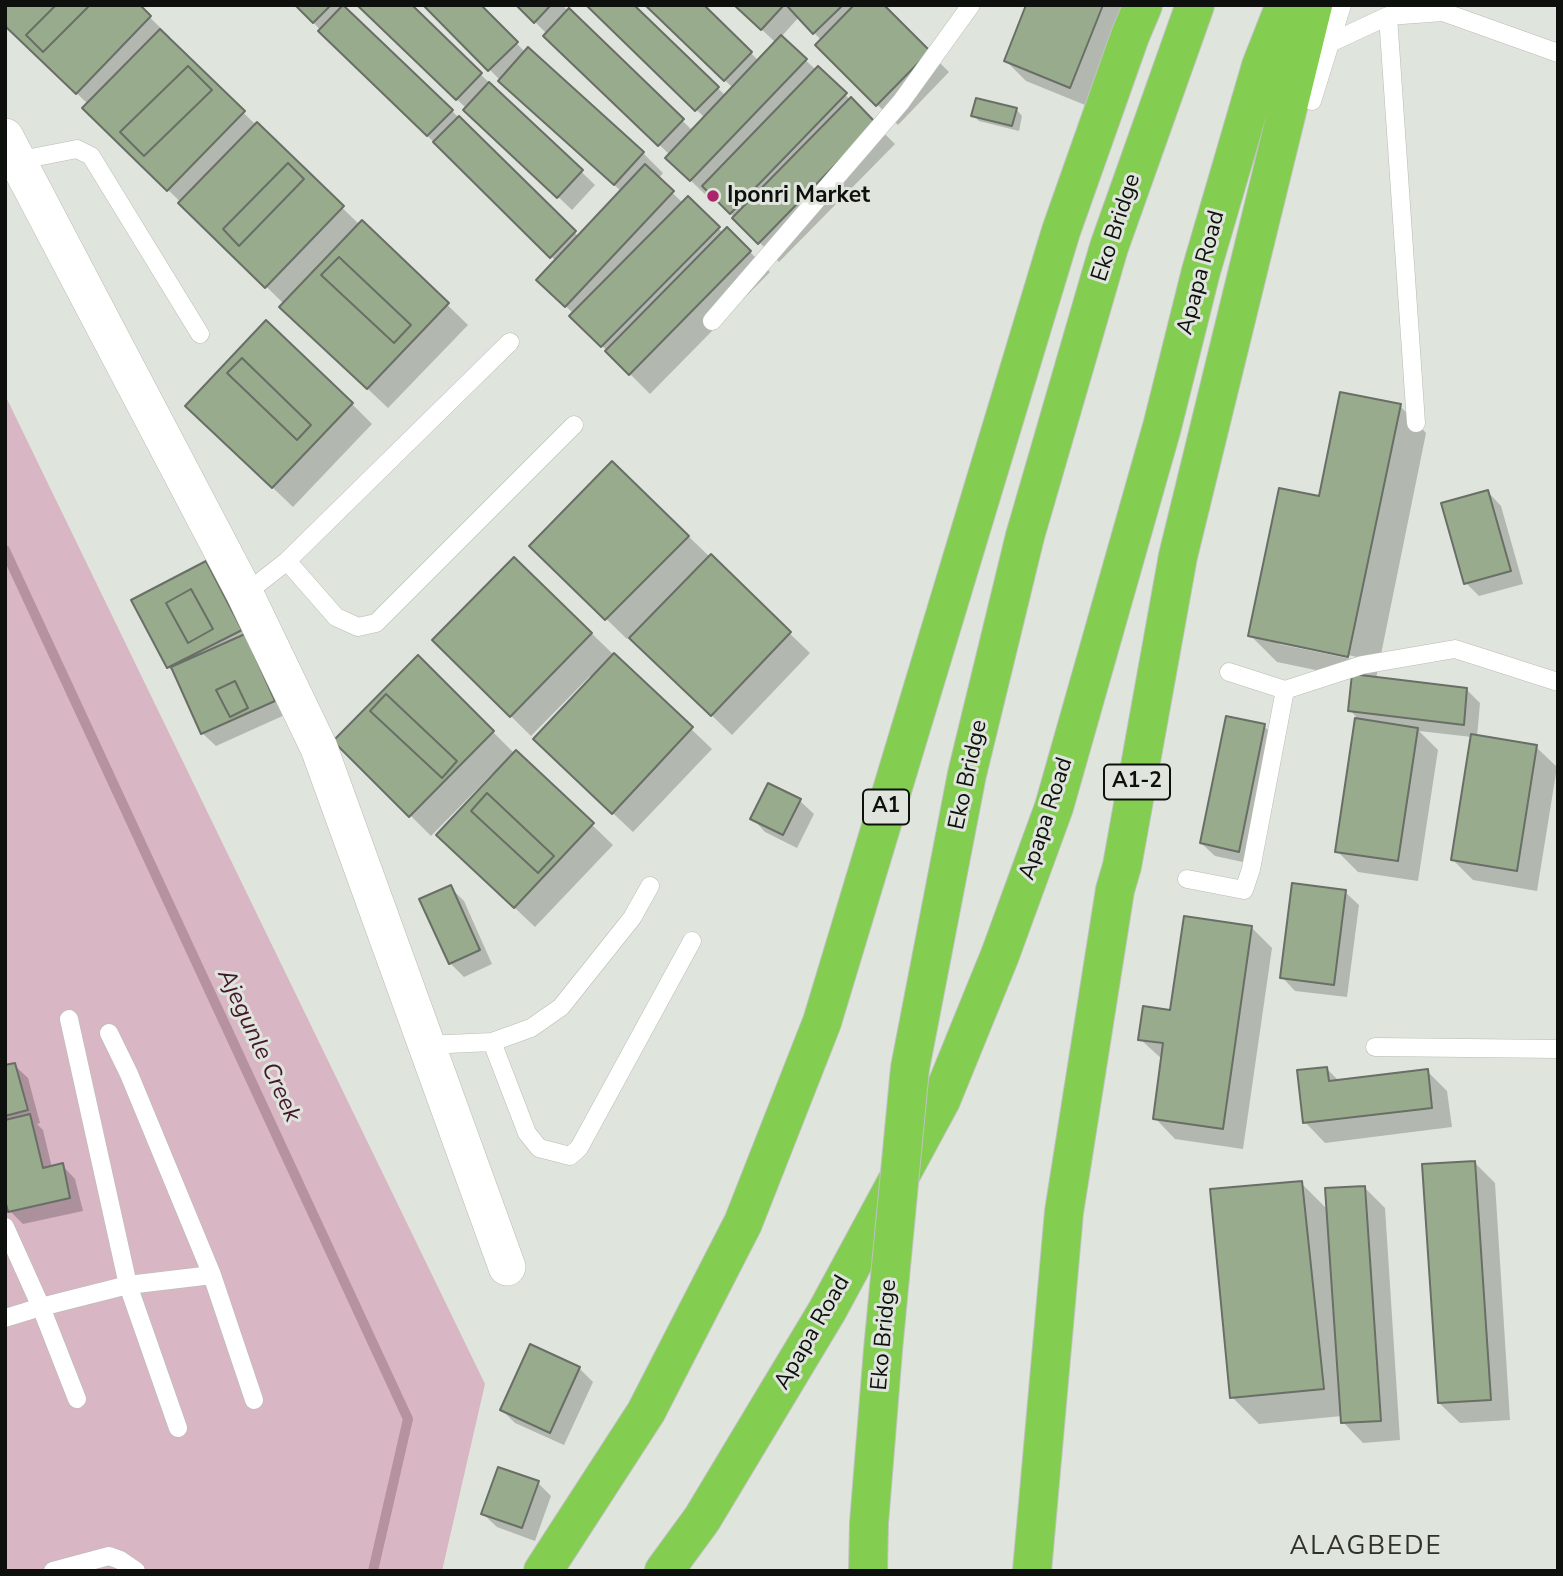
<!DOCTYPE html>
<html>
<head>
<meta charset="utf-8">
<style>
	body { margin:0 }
	#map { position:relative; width:1563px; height:1576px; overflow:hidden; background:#dfe5dc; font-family:"Nunito Sans",sans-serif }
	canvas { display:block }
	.frame { position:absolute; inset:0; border:7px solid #0e100d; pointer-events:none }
</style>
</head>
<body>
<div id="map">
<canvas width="1563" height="1576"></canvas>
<div class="frame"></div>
</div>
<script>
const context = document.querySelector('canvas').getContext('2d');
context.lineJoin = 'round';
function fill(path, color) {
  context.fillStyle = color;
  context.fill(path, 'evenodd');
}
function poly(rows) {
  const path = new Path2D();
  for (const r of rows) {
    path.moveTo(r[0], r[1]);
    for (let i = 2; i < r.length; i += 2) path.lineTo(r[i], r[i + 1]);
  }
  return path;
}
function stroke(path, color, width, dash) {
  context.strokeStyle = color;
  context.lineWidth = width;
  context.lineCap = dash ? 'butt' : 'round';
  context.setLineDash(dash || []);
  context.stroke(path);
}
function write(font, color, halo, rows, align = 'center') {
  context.font = font + ' "Nunito Sans",sans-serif';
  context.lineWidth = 6;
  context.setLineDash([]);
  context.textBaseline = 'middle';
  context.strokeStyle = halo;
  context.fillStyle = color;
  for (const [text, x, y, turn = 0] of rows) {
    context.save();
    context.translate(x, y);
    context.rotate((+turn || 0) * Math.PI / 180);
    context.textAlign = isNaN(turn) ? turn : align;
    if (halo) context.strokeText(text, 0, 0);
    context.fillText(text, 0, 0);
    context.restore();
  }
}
const green = poly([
	[5,395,485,1384,442,1571,5,1571]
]);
const shadow = poly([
	[137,5,170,37,168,39,256,125,360,225,362,222,468,325,388,408,302,327,284,304,85,108,88,104,5,25],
	[297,5,341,5,452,111,579,237,621,191,521,101,425,5,479,5,526,53,528,50,643,153,663,173,658,179,683,203,688,198,723,233,727,229,770,272,650,394,572,316,574,314,559,300,556,261,340,51],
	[359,5,409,5,595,185,572,210],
	[518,5,562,5,693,131,705,118,588,5,631,5,726,96,733,88,646,5,701,5,759,61,776,43,736,5,881,5,949,72,898,125,817,45,822,41,799,17,781,37,816,70,818,68,895,144,779,262,714,197,711,200,688,178,670,155,566,56,547,34],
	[1028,5,1122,5,1128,12,1090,107,1026,81,1006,61],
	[1016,109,1022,116,1019,131,979,121,973,115],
	[352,404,372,424,293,507,208,426],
	[1400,406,1426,433,1376,679,1467,690,1480,703,1477,737,1536,747,1557,767,1537,891,1473,880,1453,860,1472,737,1419,731,1438,750,1418,881,1358,872,1337,851,1357,718,1350,710,1354,678,1277,662,1250,635,1320,498],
	[1279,640,1357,657,1356,660,1279,644],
	[612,463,810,653,732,735,630,636,627,639,531,546],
	[1488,492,1501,506,1523,584,1479,596,1466,583],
	[514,559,712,749,633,832,555,759,592,678,590,676,531,736,434,640],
	[206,563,220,577,287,714,216,746,202,733,176,675,168,667],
	[418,657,515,754,516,752,613,845,535,927,459,855,494,776,492,774,431,836,336,741],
	[1264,726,1277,739,1252,864,1215,856,1201,843],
	[768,785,800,801,814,814,797,848,765,832,752,818],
	[450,887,464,901,492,964,464,977,450,963],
	[1345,892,1359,905,1347,997,1295,991,1282,977],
	[1252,928,1272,948,1243,1149,1175,1139,1155,1118,1163,1060,1140,1039,1172,1012],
	[14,1065,28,1078,40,1123,37,1124,43,1130,52,1168,62,1165,75,1179,83,1211,23,1224,10,1211,5,1193,5,1067],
	[1326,1068,1340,1082,1427,1071,1447,1091,1452,1127,1325,1143,1305,1122],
	[1475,1163,1495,1183,1510,1420,1460,1423,1439,1403],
	[1301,1183,1328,1210,1364,1187,1385,1208,1400,1440,1363,1443,1343,1422,1342,1416,1259,1424,1232,1397],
	[579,1368,593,1382,564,1445,515,1423,502,1410],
	[538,1483,551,1496,535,1541,497,1527,483,1514]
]);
const stream = poly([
	[5,550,408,1419,373,1571]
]);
const building = poly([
	[5,5,56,5,26,35,43,52,90,5,140,5,151,16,76,94,5,26,5,5],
	[56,5,90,5,43,52,26,35,56,5],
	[295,5,331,5,313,23,295,5],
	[343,5,453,110,427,136,318,31,343,5],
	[357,5,412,5,482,73,456,100,357,5],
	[423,5,481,5,518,42,488,71,423,5],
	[516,5,551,5,534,23,516,5],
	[586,5,634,5,719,87,695,111,586,5],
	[645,5,704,5,752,52,724,81,645,5],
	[734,5,784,5,761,30,734,5],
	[790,5,843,5,813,34,788,7,790,5],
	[854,5,884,5,930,51,876,106,815,45,854,5],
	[1026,5,1103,5,1070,88,1004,61,1026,5],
	[569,8,684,119,658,146,543,36,569,8],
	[160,29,245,111,167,191,82,108,160,29],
	[188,66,212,90,144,156,120,132,188,66],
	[781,35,807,59,690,181,665,158,781,35],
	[528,47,644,152,614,185,498,81,528,47],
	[188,66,212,90,144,156,120,132,188,66],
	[818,66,847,93,730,214,702,186,818,66],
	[489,82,583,170,557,198,463,110,489,82],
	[851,97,876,123,758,244,732,218,851,97],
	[976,98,1017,108,1012,126,971,116,976,98],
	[459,116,576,231,550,258,433,142,459,116],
	[257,122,344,206,265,288,178,203,257,122],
	[288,163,304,179,239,246,223,229,288,163],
	[288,163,304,179,239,246,223,229,288,163],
	[645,164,674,191,565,307,536,280,645,164],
	[688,196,720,227,601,347,569,316,688,196],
	[362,220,449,303,367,389,279,307,362,220],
	[339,257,411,325,394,343,321,275,339,257],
	[727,227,751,251,629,375,605,351,727,227],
	[339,257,411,325,394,343,321,275,339,257],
	[266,320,353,403,272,488,185,406,266,320],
	[242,358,311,425,297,440,227,373,242,358],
	[242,358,311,425,297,440,227,373,242,358],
	[1340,392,1401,404,1348,657,1248,636,1279,488,1319,496,1340,392],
	[612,461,689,536,605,620,529,546,612,461],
	[1488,490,1511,571,1464,584,1441,503,1488,490],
	[711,554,791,632,711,716,629,638,711,554],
	[514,557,592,633,510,717,432,640,514,557],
	[206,561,242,630,167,668,131,600,206,561],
	[191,589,213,629,188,643,166,603,191,589],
	[191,589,213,629,188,643,166,603,191,589],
	[245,634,275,701,201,734,171,667,245,634],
	[235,681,248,708,230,717,216,690,235,681],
	[614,653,693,727,612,814,533,739,614,653],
	[418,655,494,731,409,817,333,741,418,655],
	[386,694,457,761,442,778,370,711,386,694],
	[1352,674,1467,688,1464,725,1348,711,1352,674],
	[235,681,248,708,230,717,216,690,235,681],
	[386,694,457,761,442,778,370,711,386,694],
	[1226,716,1265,724,1239,852,1200,843,1226,716],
	[1355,718,1418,728,1398,861,1335,852,1355,718],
	[1471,734,1537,745,1517,871,1451,860,1471,734],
	[516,750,594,823,514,908,436,835,516,750],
	[487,793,554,856,538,873,471,811,487,793],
	[768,783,801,799,783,835,750,819,768,783],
	[487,793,554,856,538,873,471,811,487,793],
	[1292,883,1346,890,1334,985,1280,978,1292,883],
	[451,885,480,950,449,964,419,899,451,885],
	[1184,916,1252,926,1223,1129,1153,1119,1163,1043,1138,1040,1143,1006,1170,1010,1184,916],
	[15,1063,28,1110,5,1116,5,1065,15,1063],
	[1327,1067,1329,1081,1428,1069,1432,1108,1303,1123,1297,1070,1327,1067],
	[30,1114,43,1168,63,1163,70,1198,8,1212,5,1200,5,1120,30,1114],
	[1475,1161,1491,1400,1438,1403,1422,1164,1475,1161],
	[1302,1181,1324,1389,1230,1398,1210,1189,1302,1181],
	[1365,1186,1381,1421,1341,1423,1325,1188,1365,1186],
	[530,1344,580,1367,550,1433,500,1410,530,1344],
	[498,1467,539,1481,522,1528,481,1514,498,1467]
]);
const lane = poly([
	[1388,16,1416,423],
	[1330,43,1388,16,1443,12,1558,53],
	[1312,101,1342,5],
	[16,161,77,149,91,156,200,334],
	[712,321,901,102,971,5],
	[287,561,336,617,358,627,376,623,574,425],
	[245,594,287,561,510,342],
	[1229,672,1285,690],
	[1187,879,1244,890,1251,869,1285,690,1362,665,1455,649,1558,682],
	[69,1019,128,1285,212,1275,129,1074,109,1033],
	[492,1042,527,1133,539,1148,570,1156,579,1148,692,941],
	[426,1045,492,1042,531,1028,561,1007,632,918,650,886],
	[1375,1047,1558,1049],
	[5,1227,41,1307,5,1318],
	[212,1275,254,1400],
	[77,1399,41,1307,128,1285,178,1428],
	[53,1571,109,1556,120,1560,136,1571]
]);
const street = poly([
	[5,137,245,594,319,748,507,1267]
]);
const highway = poly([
	[1025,536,1109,247,1195,5],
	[543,1571,646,1412,743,1223,822,1022,1061,231,1130,36,1143,5],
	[664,1571,702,1519,827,1311,941,1100,1000,955,1054,807,1162,427,1201,271,1261,66,1285,5],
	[1032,1571,1064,1212,1115,890,1122,866,1178,556,1313,5]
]);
const highwayBridge = poly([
	[868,1571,869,1523,883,1350,910,1068,967,774,1025,536]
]);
const markers = [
	[713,196,7,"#ab256c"]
];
const shields = [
	[1137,782,66],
	[886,807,46]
];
const shieldNames = [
	["A1-2",1137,782],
	["A1",886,807]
];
const poiNames = [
	["Iponri Market",727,196]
];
const streetNames = [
	["Eko Bridge",1117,228,-72],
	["Apapa Road",1202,273,-75],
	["Eko Bridge",969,775,-78],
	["Apapa Road",1047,819,-72],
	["Apapa Road",813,1333,-60],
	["Eko Bridge",885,1335,-85]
];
const waterNames = [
	["Ajegunle Creek",258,1046,65]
];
const quarterNames = [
	["ALAGBEDE",1366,1548]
];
fill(green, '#d8b6c3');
fill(shadow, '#0003');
stroke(stream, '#b6919f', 10);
fill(building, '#98ac8d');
stroke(building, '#696e66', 2);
stroke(lane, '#b7bcb4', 19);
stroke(street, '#b7bcb4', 38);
stroke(highway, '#c0c1c0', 40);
stroke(lane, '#fff', 18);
stroke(street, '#fff', 37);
stroke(highway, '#83cd50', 38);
stroke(highwayBridge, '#c0c1c0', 40, []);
stroke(highwayBridge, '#83cd50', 38);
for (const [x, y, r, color] of markers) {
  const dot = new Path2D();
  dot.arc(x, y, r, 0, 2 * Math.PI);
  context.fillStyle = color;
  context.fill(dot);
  stroke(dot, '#dfe5dc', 2.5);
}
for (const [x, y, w] of shields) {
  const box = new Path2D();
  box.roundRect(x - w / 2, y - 17.5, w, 35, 5);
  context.fillStyle = '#dfe5dc';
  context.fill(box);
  stroke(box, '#0e100d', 2);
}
write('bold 21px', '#0e100d', null, shieldNames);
write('bold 23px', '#0e100d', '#dfe5dc', poiNames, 'left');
write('23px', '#0e100d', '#dfe5dc', streetNames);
write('italic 24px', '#46162d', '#dfe5dc', waterNames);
context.letterSpacing = '2px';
write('26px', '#2e322b', '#dfe5dc', quarterNames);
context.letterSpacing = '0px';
</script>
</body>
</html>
